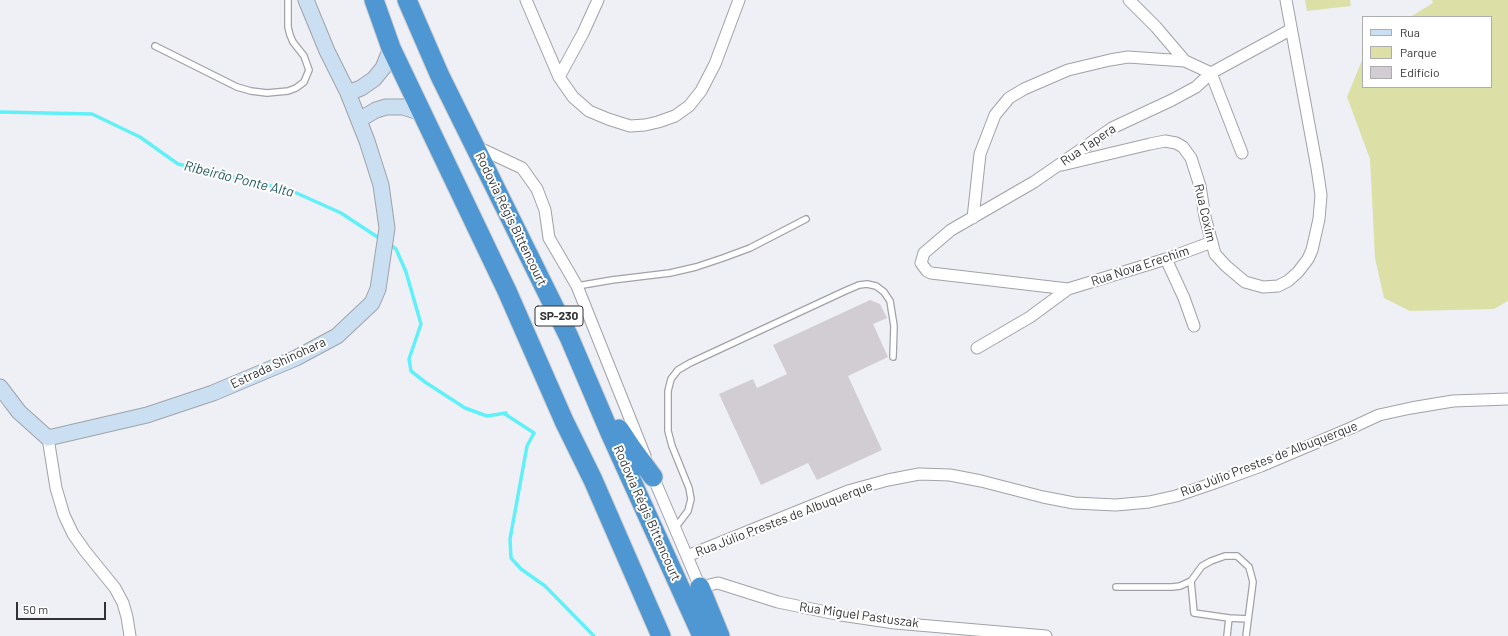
<!DOCTYPE html>
<html>
<head>
<meta charset="utf-8">
<style>
	body { margin:0 }
	#map { position:relative; width:1508px; height:636px; overflow:hidden; background:#eef0f6; font-family:Barlow,sans-serif }
	canvas { display:block }
	.legend { position:absolute; left:1362px; top:16px; width:130px; height:72px; box-sizing:border-box; background:#fff; border:1px solid #adadae; margin:0; padding:5px 7px; list-style:none; font-size:12px; color:#313234 }
	.legend li { display:flex; align-items:center; gap:8px; height:20px }
	.legend b { width:20px; border:1px solid #adadae }
	.scale { position:absolute; left:16px; top:602px; width:90px; height:18px; box-sizing:border-box; border:2px solid #313234; border-top:0; padding-left:5px; font-size:12px; line-height:14px; white-space:nowrap; color:#313234; -webkit-text-stroke:3px #fff; paint-order:stroke }
</style>
</head>
<body>
<div id="map">
<canvas width="1508" height="636"></canvas>
<ul class="legend">
<li><b style="height:5px;background:#cae0f2"></b>Rua</li>
<li><b style="height:11px;background:#dce0a6"></b>Parque</li>
<li><b style="height:11px;background:#d2cdd2"></b>Edifício</li>
</ul>
<div class="scale">50 m</div>
</div>
<script>
const context = document.querySelector('canvas').getContext('2d');
context.lineJoin = 'round';
function fill(path, color) {
  context.fillStyle = color;
  context.fill(path, 'evenodd');
}
function poly(rows) {
  const path = new Path2D();
  for (const r of rows) {
    path.moveTo(r[0], r[1]);
    for (let i = 2; i < r.length; i += 2) path.lineTo(r[i], r[i + 1]);
  }
  return path;
}
function stroke(path, color, width, dash) {
  context.strokeStyle = color;
  context.lineWidth = width;
  context.lineCap = dash ? 'butt' : 'round';
  context.setLineDash(dash || []);
  context.stroke(path);
}
function write(font, color, halo, rows, align = 'center') {
  context.font = font + ' Barlow,sans-serif';
  context.lineWidth = 4;
  context.setLineDash([]);
  context.textBaseline = 'middle';
  context.strokeStyle = halo;
  context.fillStyle = color;
  for (const [text, x, y, turn = 0] of rows) {
    context.save();
    context.translate(x, y);
    context.rotate((+turn || 0) * Math.PI / 180);
    context.textAlign = isNaN(turn) ? turn : align;
    if (halo) context.strokeText(text, 0, 0);
    context.fillText(text, 0, 0);
    context.restore();
  }
}
const green = poly([
	[1305,0,1350,0,1351,6,1307,11],
	[1432,0,1508,0,1508,301,1494,309,1410,311,1384,298,1375,258,1370,159,1347,97,1363,58,1363,87,1491,87,1491,17,1410,17,1433,3]
]);
const stream = poly([
	[0,112,92,114,140,137,178,164,292,191,341,213,382,240],
	[389,244,396,249,406,272,421,324,409,359,411,371,425,382,465,408,487,416,506,413,505,414,534,433,527,446,510,539,511,558,521,569,545,586,594,636]
]);
const building = poly([
	[870,300,880,304,887,318,873,324,888,357,848,376,882,450,817,480,808,463,761,485,719,394,753,379,757,388,787,374,773,345]
]);
const lane = poly([
	[155,46,237,87,251,91,267,93,288,91,296,88,304,82,309,70,304,56,293,42,290,35,288,27,288,0],
	[577,286,612,280,670,273,696,267,723,258,750,248,806,219],
	[675,528,688,511,691,499,689,488,672,446,668,431,668,391,671,379,678,370,690,363,845,291,859,285,867,284,876,286,884,292,890,301,894,326,893,357],
	[1191,581,1194,613,1229,618],
	[1116,587,1172,587,1180,586,1191,581,1202,566,1211,561,1225,556,1237,556,1249,567,1253,582,1246,636],
	[1227,636,1229,618,1248,619]
]);
const street = poly([
	[526,0,559,77,573,97,589,111,608,119,630,126,645,125,658,122,675,116,689,106,701,91,715,64,739,0],
	[1129,0,1156,27,1185,61,1211,73,1242,153],
	[559,77,583,33,598,0],
	[475,146,522,168,537,189,545,210,549,238,577,286,645,456],
	[1062,165,1150,144,1165,141,1176,143,1183,147,1191,158,1200,186,1205,217,1215,254,1226,266,1245,282,1263,287,1278,286,1288,281,1298,272,1308,259,1312,250,1319,219,1321,195,1317,168,1286,0],
	[973,218,980,154,995,115,1009,98,1024,89,1068,70,1110,60,1128,57,1185,61],
	[1212,242,1166,259,1068,289,931,273,927,271,921,263,924,253,951,230,1034,182,1112,128,1172,100,1196,87,1211,73,1290,30],
	[1166,259,1184,298,1194,326],
	[977,348,1030,317,1068,289],
	[48,438,56,488,64,515,73,534,85,551,115,588,123,603,127,617,130,636],
	[651,472,700,587,718,583,778,602,841,615,895,623,1046,636],
	[687,556,848,491,888,480,919,474,950,475,981,481,1043,497,1074,503,1116,505,1149,502,1176,496,1214,483,1261,466,1351,428,1379,415,1411,408,1453,401,1508,399]
]);
const secondary = poly([
	[348,93,361,88,374,79,383,68,391,48],
	[359,120,376,110,386,107,403,107,422,113],
	[0,387,19,412,48,438,147,415,213,393,296,358,337,336,372,303,378,289,387,228,381,185,367,141,348,93,327,51,306,0]
]);
const highway = poly([
	[374,0,391,48,507,291,564,421,593,480,661,636],
	[407,0,440,76,569,337,610,433,702,636],
	[619,429,631,447,653,477],
	[700,587,720,636]
]);
const shields = [
	[559,316,48]
];
const shieldNames = [
	["SP-230",559,316]
];
const streetNames = [
	["Rua Tapera",1088,145,-34],
	["Rua Coxim",1205,213,77],
	["Rodovia Régis Bittencourt",511,219,64],
	["Rua Nova Erechim",1140,266,-18],
	["Estrada Shinohara",278,363,-25],
	["Rua Júlio Prestes de Albuquerque",1269,459,-21],
	["Rodovia Régis Bittencourt",647,513,66],
	["Rua Júlio Prestes de Albuquerque",784,519,-21],
	["Rua Miguel Pastuszak",859,615,8]
];
const waterNames = [
	["Ribeirão Ponte Alta",239,179,14]
];
fill(green, '#dce0a6');
stroke(stream, '#61f0f8', 3.5);
fill(building, '#d2cdd2');
stroke(lane, '#a0a2a8', 8);
stroke(street, '#a0a2a8', 13);
stroke(secondary, '#a0a2a8', 17);
stroke(highway, '#cecece', 21);
stroke(lane, '#fff', 5.5);
stroke(street, '#fff', 11);
stroke(secondary, '#cae0f2', 15);
stroke(highway, '#4e97d2', 19);
for (const [x, y, w] of shields) {
  const box = new Path2D();
  box.roundRect(x - w / 2, y - 10, w, 20, 3);
  context.fillStyle = '#fff';
  context.fill(box);
  stroke(box, '#313234', 1);
}
write('bold 12px', '#313234', null, shieldNames);
write('13px', '#313234', '#fff', streetNames);
write('italic 14px', '#1c585c', '#fff', waterNames);
</script>
</body>
</html>
